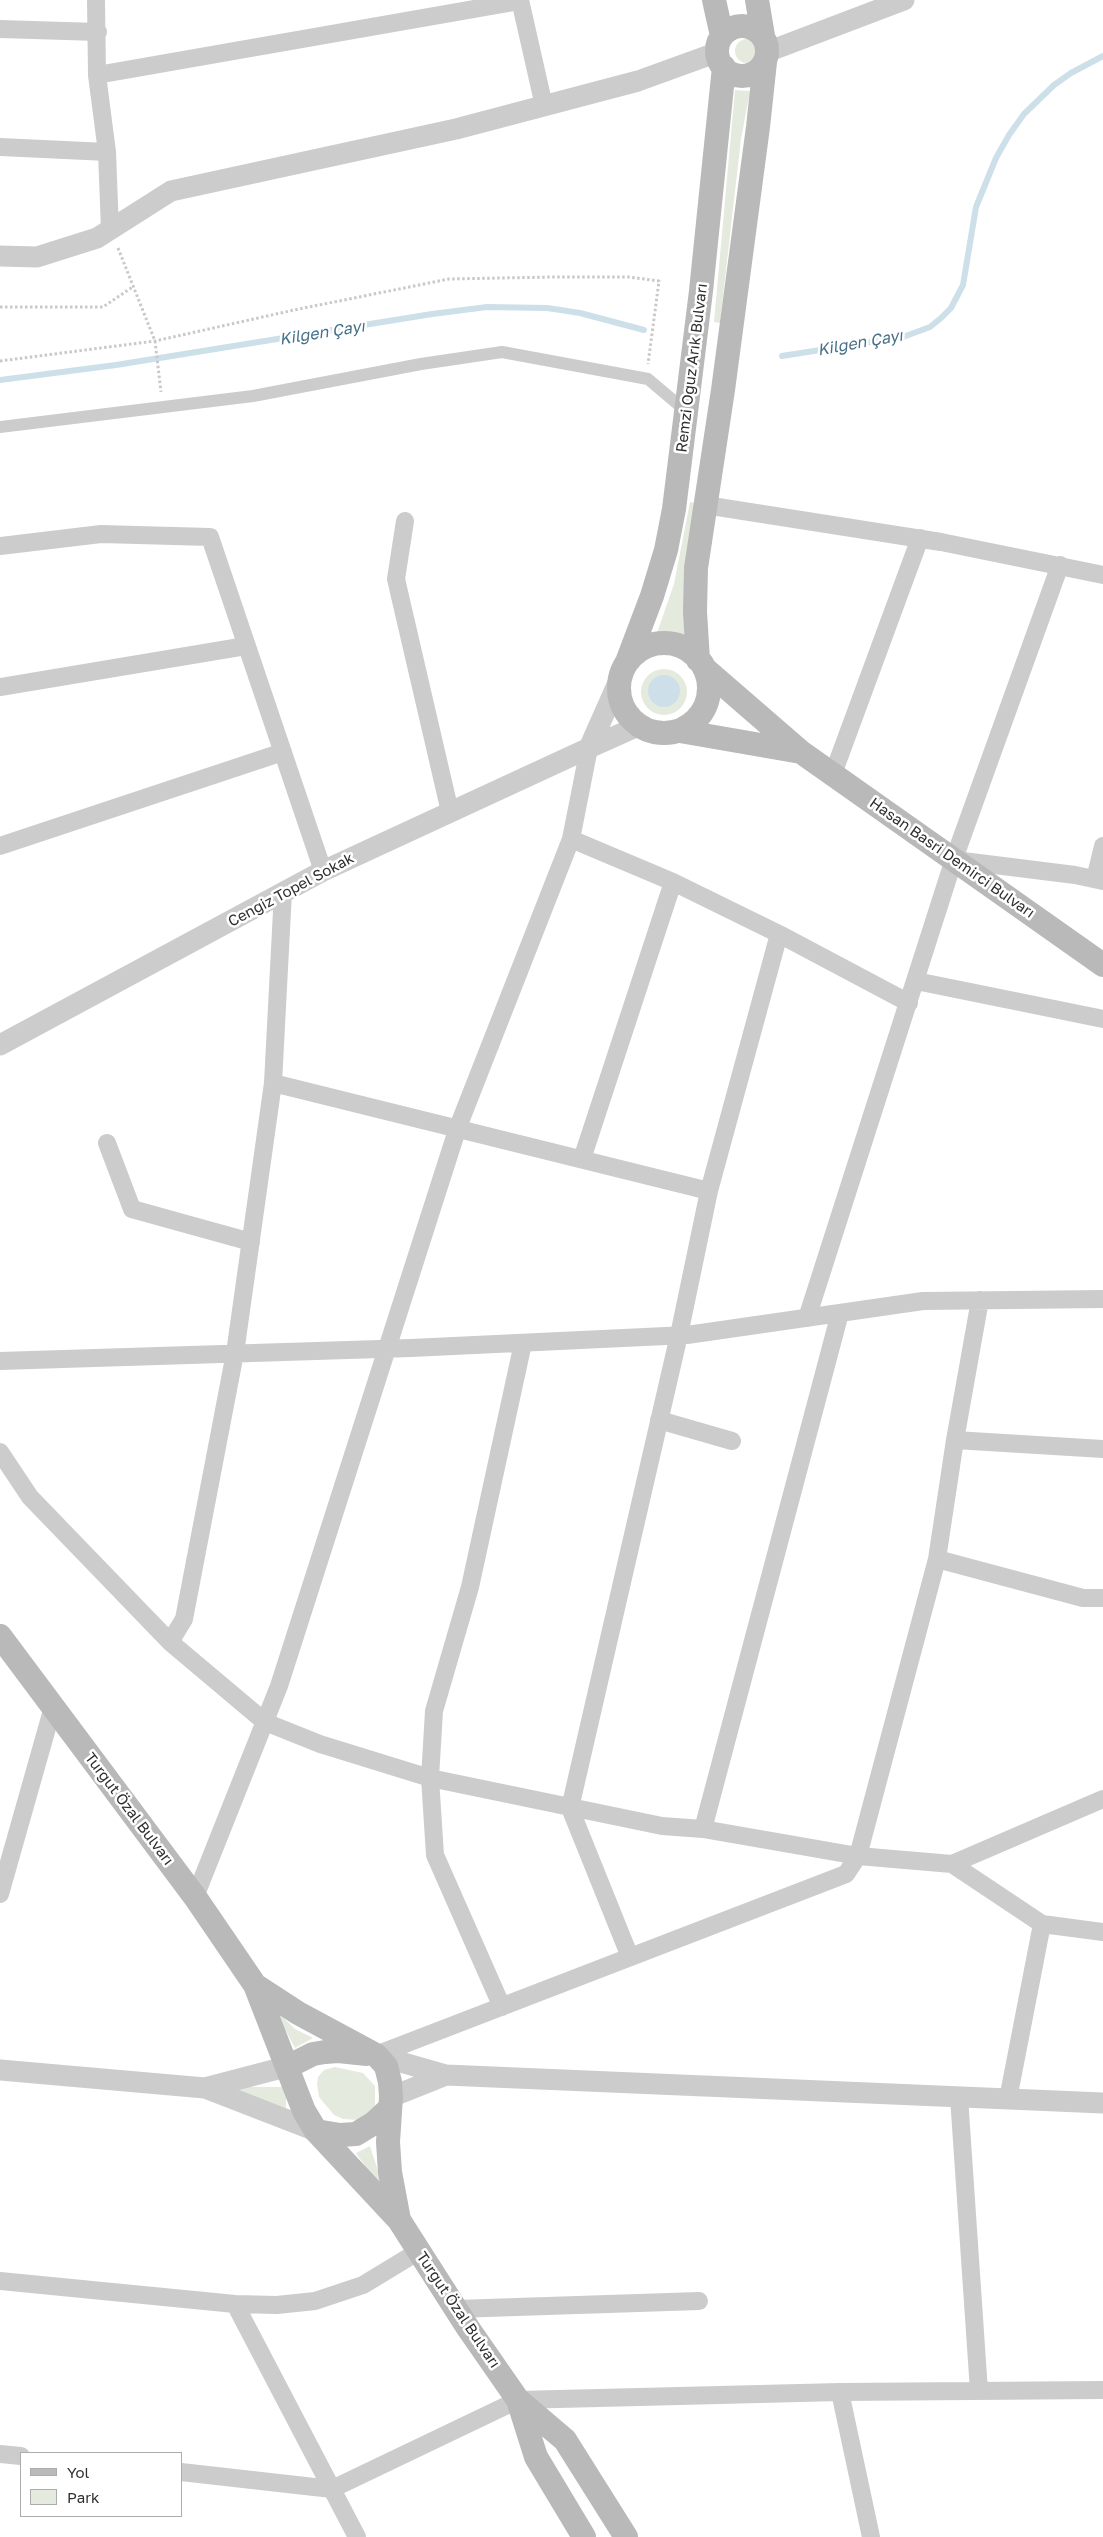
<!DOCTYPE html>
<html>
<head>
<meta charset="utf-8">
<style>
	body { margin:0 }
	#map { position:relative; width:1103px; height:2537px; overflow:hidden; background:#fff; font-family:"Golos Text",sans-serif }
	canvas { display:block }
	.legend { position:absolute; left:20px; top:2452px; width:162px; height:65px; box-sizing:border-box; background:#fff; border:1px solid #acacac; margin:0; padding:6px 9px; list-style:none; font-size:15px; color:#2f2f2f }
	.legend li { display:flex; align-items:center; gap:10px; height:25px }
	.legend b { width:25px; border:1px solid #acacac }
</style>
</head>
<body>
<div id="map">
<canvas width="1103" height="2537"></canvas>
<ul class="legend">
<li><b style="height:6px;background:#b9b9b9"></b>Yol</li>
<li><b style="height:14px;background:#e5eade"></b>Park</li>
</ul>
</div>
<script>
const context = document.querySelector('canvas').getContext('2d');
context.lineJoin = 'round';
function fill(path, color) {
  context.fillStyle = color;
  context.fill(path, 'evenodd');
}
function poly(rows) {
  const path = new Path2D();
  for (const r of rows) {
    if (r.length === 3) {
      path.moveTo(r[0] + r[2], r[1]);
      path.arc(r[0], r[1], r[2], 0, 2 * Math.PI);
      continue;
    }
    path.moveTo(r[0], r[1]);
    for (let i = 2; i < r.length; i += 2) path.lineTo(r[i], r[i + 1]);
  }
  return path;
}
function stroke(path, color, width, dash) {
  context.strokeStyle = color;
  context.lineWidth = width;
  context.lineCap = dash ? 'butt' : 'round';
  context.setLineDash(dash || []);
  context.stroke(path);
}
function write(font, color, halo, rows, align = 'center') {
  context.font = font + ' "Golos Text",sans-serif';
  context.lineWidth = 5;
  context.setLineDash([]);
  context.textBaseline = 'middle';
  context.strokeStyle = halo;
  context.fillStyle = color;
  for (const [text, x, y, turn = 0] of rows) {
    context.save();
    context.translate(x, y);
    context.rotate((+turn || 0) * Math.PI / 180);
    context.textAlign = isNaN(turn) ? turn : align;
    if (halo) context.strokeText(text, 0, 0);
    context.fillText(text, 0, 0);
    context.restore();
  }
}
const green = poly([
	[747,51,12],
	[735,90,750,91,741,139,720,323,714,322],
	[690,502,695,503,692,640,678,635,657,633,674,584],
	[664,692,23],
	[274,2009,295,2029,313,2038,295,2048],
	[335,2067,363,2073,375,2086,375,2105,372,2111,359,2120,343,2119,334,2115,319,2097,317,2084,318,2077,324,2070],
	[226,2087,286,2087,286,2108],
	[370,2146,386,2196,356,2153]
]);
const water = poly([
	[664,691,16]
]);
const stream = poly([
	[782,356,903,337,930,327,941,318,951,308,963,285,976,207,996,158,1009,135,1024,114,1054,85,1071,73,1103,56],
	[0,380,116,365,432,314,487,307,547,308,580,313,644,330]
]);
const path = poly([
	[118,248,155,341,161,392],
	[0,307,103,307,134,286],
	[0,361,155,341,294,310,449,279,552,277,629,277,659,281,648,364]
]);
const pedestrian = poly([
	[0,427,253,396,421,364,502,352,648,379,687,412]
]);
const minor = poly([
	[96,0,97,75,107,152,110,230],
	[520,0,544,106],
	[0,29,98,32],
	[97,75,520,1],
	[0,147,107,152],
	[705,505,941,542,1103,575],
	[405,521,396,579,450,812],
	[0,546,101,534,210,537,323,871],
	[0,687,246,646],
	[833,774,920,538],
	[571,839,673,882,779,934,909,1003],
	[0,846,283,752],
	[955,860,1075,875,1103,881],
	[1095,879,1103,846],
	[916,981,1103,1019],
	[273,1083,709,1191],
	[107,1143,132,1209,251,1242],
	[582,1159,673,882],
	[807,1318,954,859,1060,565],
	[0,1361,411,1348,687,1335,923,1301,1103,1299],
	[659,1420,732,1441],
	[955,1440,1103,1449],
	[0,1452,30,1497,170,1642,265,1722,320,1744,430,1778,662,1826,703,1829,858,1856,952,1864,1103,1799],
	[937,1559,1083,1598,1103,1598],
	[170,1642,184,1619,235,1353,273,1083,283,892],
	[703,1829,840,1313],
	[952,1864,1042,1924,1103,1932],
	[0,1894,53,1707],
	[195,1897,279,1686,458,1127,571,839,589,748],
	[630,1957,570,1808,679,1335,709,1191,779,934],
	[502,2007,435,1855,430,1778,434,1711,470,1587,523,1343],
	[376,2055,846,1874,858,1856,937,1559,955,1440,980,1300],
	[959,2097,979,2391],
	[1008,2099,1042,1924],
	[0,2281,235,2304,277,2305,315,2301,363,2285,419,2251],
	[235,2304,357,2537],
	[456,2309,699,2301],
	[840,2392,871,2537],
	[0,2454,21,2456],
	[181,2472,332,2489,518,2400,840,2392,1103,2390]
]);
const tertiary = poly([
	[767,52,904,0],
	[0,256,37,257,97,238,171,191,456,129,638,81,718,52],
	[621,676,589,748,638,726],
	[0,1045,323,871,589,748],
	[376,2055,446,2075,1103,2103],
	[0,2070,205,2088,316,2131],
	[205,2088,289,2066],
	[391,2097,446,2075]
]);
const secondary = poly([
	[714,0,722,36],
	[757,0,763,36],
	[742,51,25],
	[664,688,45],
	[698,660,695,612,696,568,723,390,758,127,765,62],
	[627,662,652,596,666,550,674,509,701,291,724,67],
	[680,731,801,752,704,668],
	[801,752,1103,965],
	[0,1636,195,1897,255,1985,304,2111,316,2131,399,2220,468,2328,518,2400,565,2440,626,2537],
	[255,1985,298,2013,376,2055,386,2066,390,2082,391,2097,388,2142,390,2172,399,2220],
	[289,2066,313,2054,325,2052,338,2051,367,2054],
	[316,2131,340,2135,356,2134,374,2123,390,2108],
	[518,2400,536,2457,584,2537]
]);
const streetNames = [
	["Remzi Oğuz Arık Bulvarı",692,368,-83],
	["Hasan Basri Demirci Bulvarı",952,858,35],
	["Cengiz Topel Sokak",291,890,-28],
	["Turgut Özal Bulvarı",129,1809,53],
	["Turgut Özal Bulvarı",458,2310,56]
];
const waterNames = [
	["Kilgen Çayı",322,333,-9],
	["Kilgen Çayı",860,343,-10]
];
fill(green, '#e5eade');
fill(water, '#cddfe8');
stroke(stream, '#cddfe8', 6);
stroke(path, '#c9c9c9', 3, [2.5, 2.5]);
stroke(pedestrian, '#ccc', 12);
stroke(minor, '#ccc', 18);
stroke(tertiary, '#ccc', 21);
stroke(secondary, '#b9b9b9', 24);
write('15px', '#2f2f2f', '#fff', streetNames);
write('italic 16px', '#467188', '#fff', waterNames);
</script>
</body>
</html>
